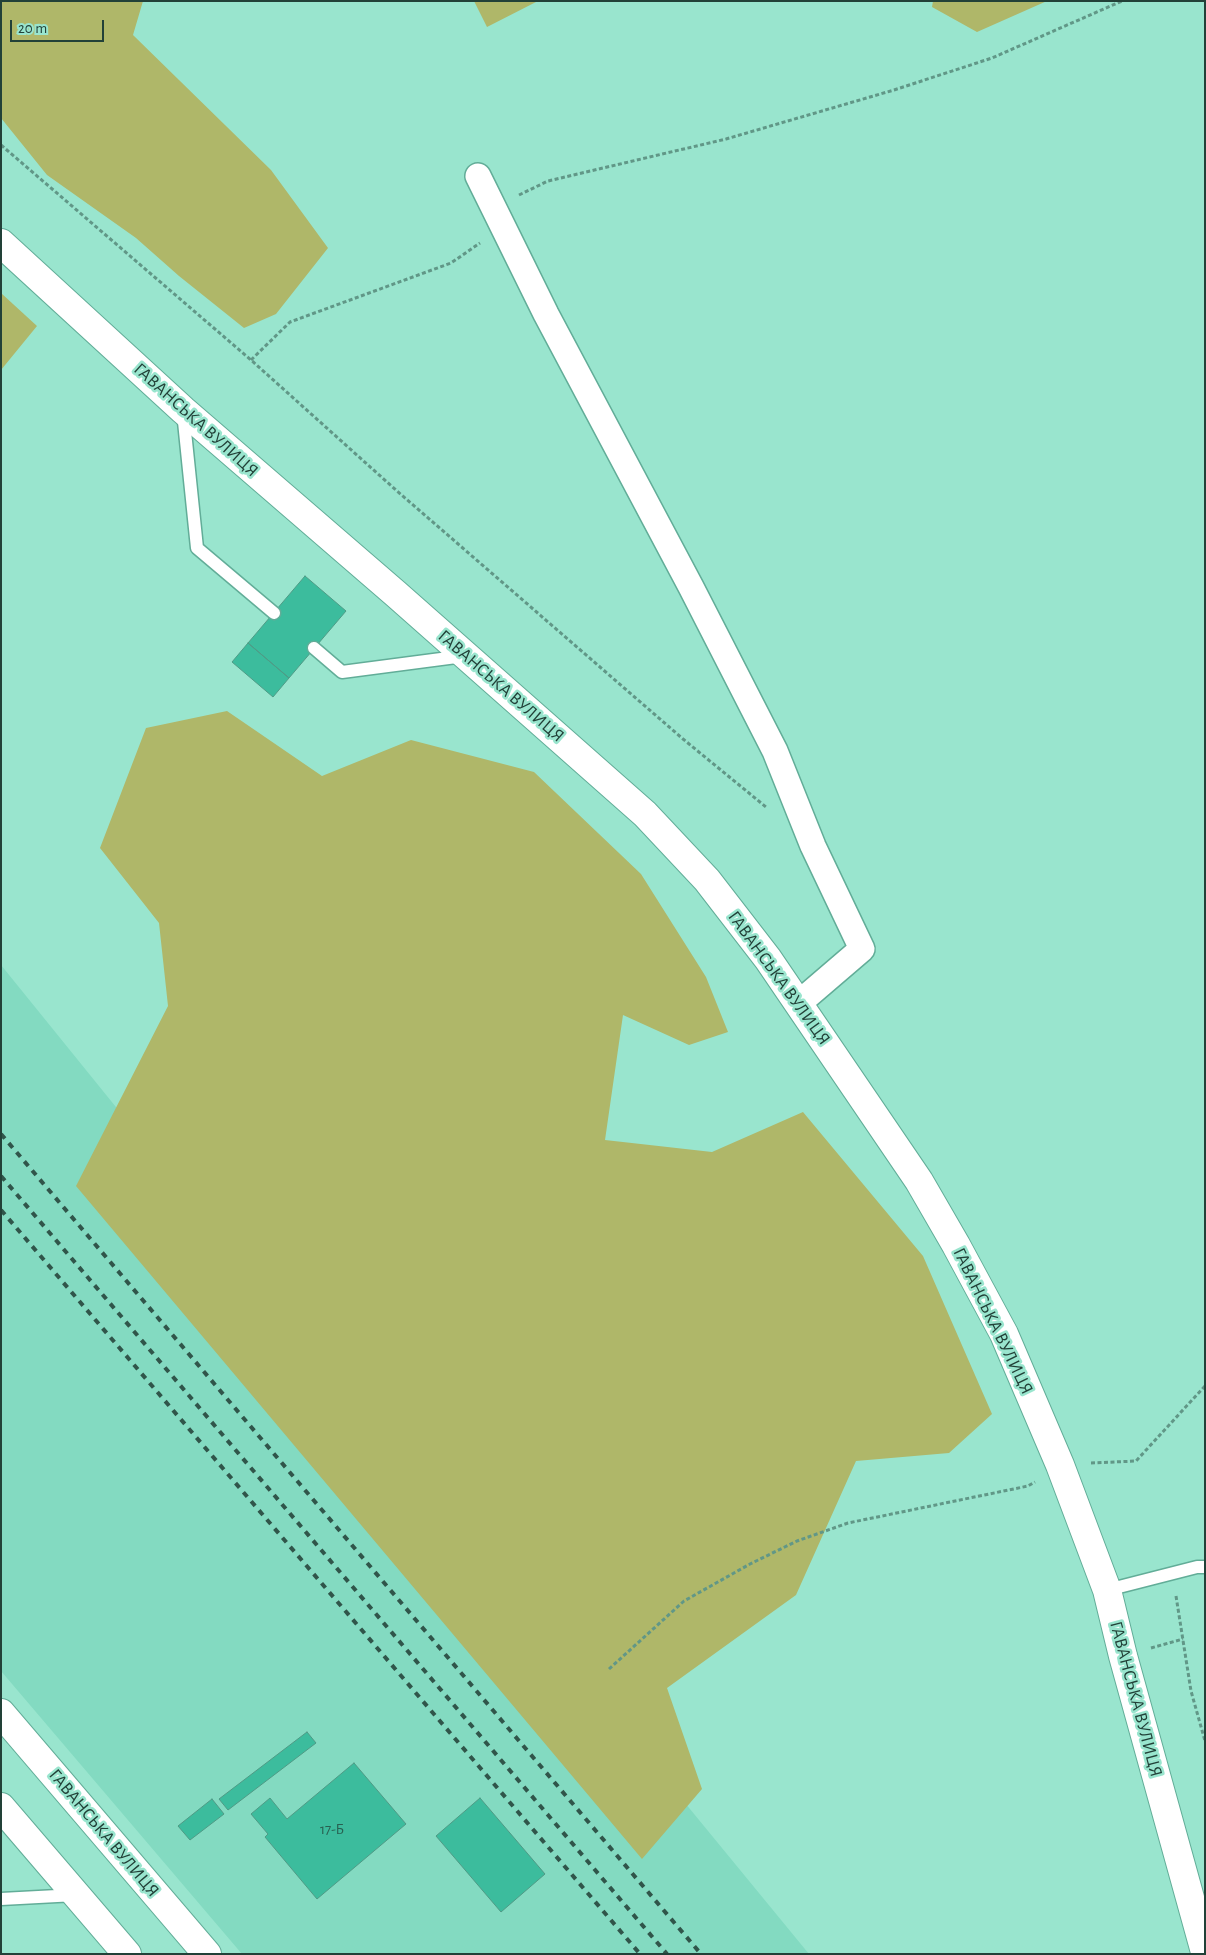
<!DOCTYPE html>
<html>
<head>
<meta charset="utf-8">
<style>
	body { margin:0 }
	#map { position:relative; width:1206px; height:1955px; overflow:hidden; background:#99e5ce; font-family:"Alegreya Sans",sans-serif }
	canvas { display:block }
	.frame { position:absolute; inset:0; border:2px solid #224138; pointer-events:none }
	.scale { position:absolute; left:10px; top:20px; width:94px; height:22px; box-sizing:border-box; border:2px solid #224138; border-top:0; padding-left:6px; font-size:15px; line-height:18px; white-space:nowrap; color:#224138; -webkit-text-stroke:4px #99e5ce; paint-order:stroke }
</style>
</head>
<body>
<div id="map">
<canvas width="1206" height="1955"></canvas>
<div class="frame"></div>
<div class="scale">20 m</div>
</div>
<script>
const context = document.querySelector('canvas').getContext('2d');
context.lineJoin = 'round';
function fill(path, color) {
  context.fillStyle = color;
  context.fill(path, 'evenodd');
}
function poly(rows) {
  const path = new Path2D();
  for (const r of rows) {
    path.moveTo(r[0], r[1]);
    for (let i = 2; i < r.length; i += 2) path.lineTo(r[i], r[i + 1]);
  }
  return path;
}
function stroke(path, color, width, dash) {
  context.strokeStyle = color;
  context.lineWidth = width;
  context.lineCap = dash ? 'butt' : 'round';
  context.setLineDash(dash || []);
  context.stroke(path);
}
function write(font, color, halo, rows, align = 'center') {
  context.font = font + ' "Alegreya Sans",sans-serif';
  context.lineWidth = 5;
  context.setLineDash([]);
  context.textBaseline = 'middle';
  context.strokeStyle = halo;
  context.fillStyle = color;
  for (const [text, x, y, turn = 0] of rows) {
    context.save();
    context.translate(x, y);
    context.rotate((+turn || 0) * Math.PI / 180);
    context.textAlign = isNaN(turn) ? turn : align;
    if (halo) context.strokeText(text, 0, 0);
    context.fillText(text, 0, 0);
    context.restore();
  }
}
const built = poly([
	[1,965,264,1290,809,1954,242,1954,1,1671]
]);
const green = poly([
	[1,1,143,1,133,35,271,170,328,248,276,314,244,328,179,276,136,238,47,175,1,118],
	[474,1,538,1,487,27],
	[933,1,1047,1,977,32,932,7],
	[1,293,37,326,1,370],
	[227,711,322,776,411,740,534,772,641,874,706,977,728,1032,689,1045,623,1015,605,1140,712,1152,803,1112,923,1256,992,1414,949,1453,856,1461,796,1595,667,1688,702,1789,642,1859,76,1186,168,1006,159,923,100,848,146,728]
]);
const building = poly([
	[305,576,346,611,289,678,248,643,305,576],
	[248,643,289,678,273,697,232,662,248,643],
	[307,1732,316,1743,228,1810,219,1799,307,1732],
	[354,1763,406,1824,317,1899,265,1837,268,1834,251,1814,270,1798,287,1819,354,1763],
	[480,1798,545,1874,501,1912,436,1836,480,1798],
	[212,1799,224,1814,190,1840,178,1826,212,1799]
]);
const path = poly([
	[1,145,251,360,397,491,683,739,766,807],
	[519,195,548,181,726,139,894,90,992,58,1122,1],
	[251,360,290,322,451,263,480,243],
	[1091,1463,1136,1461,1205,1386],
	[1176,1596,1191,1691,1205,1741],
	[1151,1648,1183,1639],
	[609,1669,684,1601,750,1564,797,1541,848,1523,1028,1486,1035,1482]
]);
const service = poly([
	[183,412,197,548,274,613],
	[314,648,342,672,464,656],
	[1107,1590,1197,1567,1205,1567],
	[1,1899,76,1895]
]);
const minor = poly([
	[478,176,546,314,691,587,775,751,813,846,862,949,799,1003]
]);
const tertiary = poly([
	[1,1713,207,1954],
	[1,1807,127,1954]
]);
const secondary = poly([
	[1,243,183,410,396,594,645,814,707,880,768,959,919,1181,956,1245,1004,1334,1060,1465,1107,1590,1123,1656,1205,1952]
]);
const rail = poly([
	[1,1134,701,1954],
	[1,1176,667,1954],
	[1,1210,640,1954]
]);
const numberNames = [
	["17-Б",332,1829]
];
const streetNames = [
	["ГАВАНСЬКА ВУЛИЦЯ",196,420,42],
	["ГАВАНСЬКА ВУЛИЦЯ",501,686,41],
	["ГАВАНСЬКА ВУЛИЦЯ",779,978,54],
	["ГАВАНСЬКА ВУЛИЦЯ",993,1321,64],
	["ГАВАНСЬКА ВУЛИЦЯ",1136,1699,75],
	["ГАВАНСЬКА ВУЛИЦЯ",104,1833,50]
];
fill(built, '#83dac1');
fill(green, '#afb769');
fill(building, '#3cbc9d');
stroke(building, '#4f9b86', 1);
stroke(service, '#62ad98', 15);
stroke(minor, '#62ad98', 28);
stroke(tertiary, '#62ad98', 30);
stroke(secondary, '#62ad98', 30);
stroke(path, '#619787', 3, [4, 2.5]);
stroke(service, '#fff', 12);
stroke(minor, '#fff', 25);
stroke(tertiary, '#fff', 28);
stroke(secondary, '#fff', 28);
stroke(rail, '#30554a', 4, [6, 6]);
write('15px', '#286051', null, numberNames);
write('18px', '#224138', '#99e5ce', streetNames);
</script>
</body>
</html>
